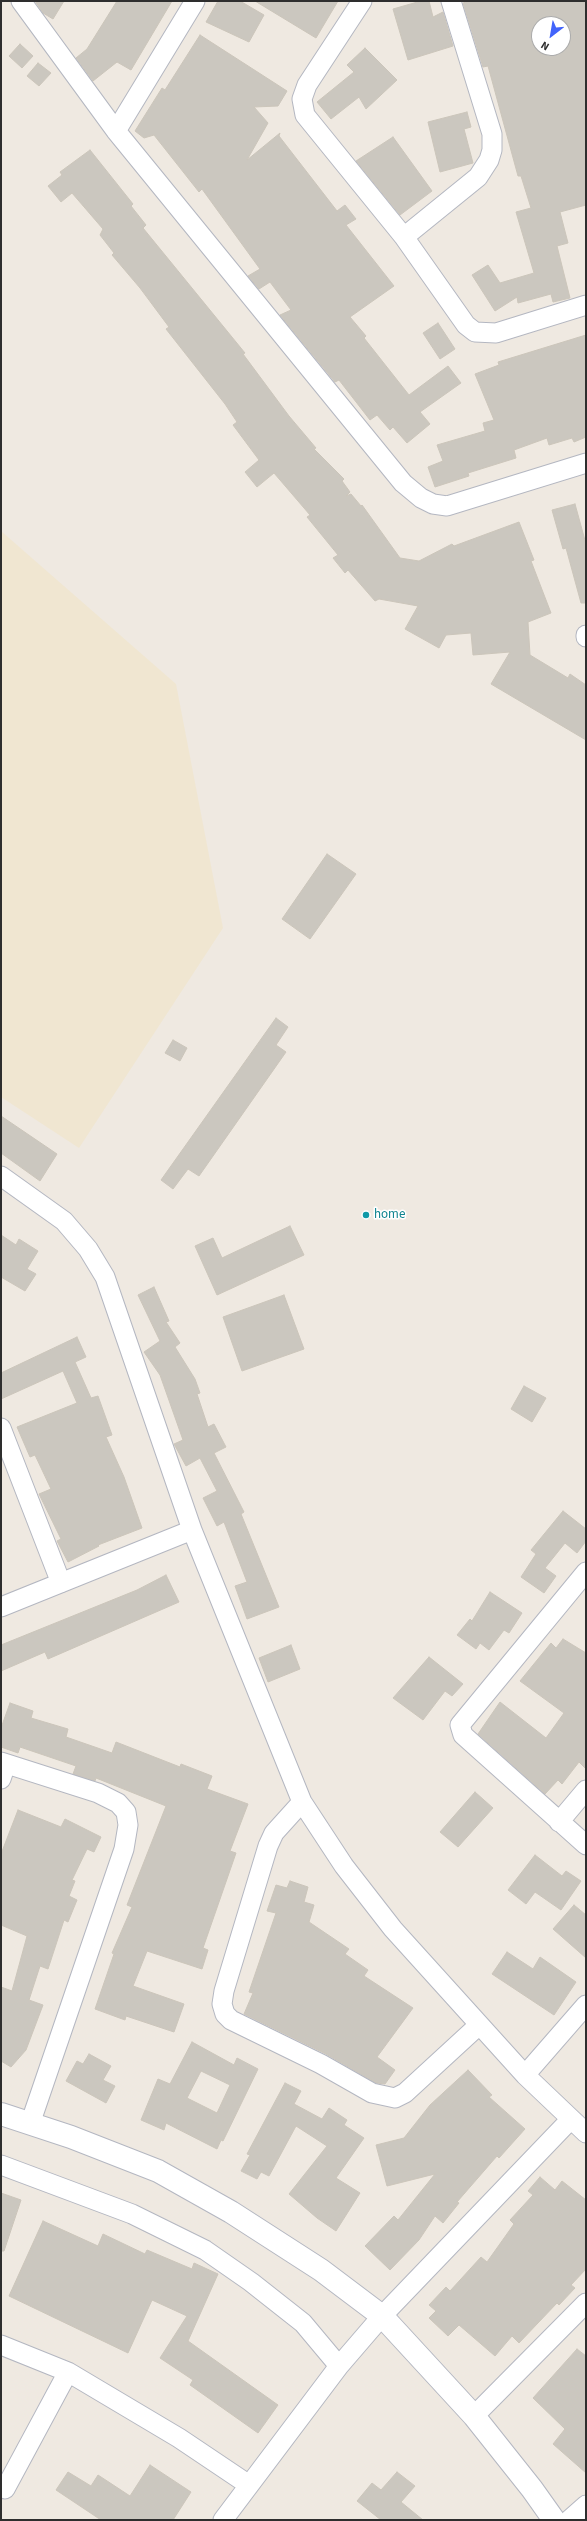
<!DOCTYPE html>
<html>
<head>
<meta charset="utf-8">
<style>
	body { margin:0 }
	#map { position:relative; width:587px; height:2521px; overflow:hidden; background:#efe9e1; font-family:"Source Sans 3",sans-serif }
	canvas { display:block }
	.frame { position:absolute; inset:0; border:2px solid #2e2e2e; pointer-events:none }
	.north { position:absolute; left:531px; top:16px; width:40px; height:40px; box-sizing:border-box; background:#fff; border:1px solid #ababab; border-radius:50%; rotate:211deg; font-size:11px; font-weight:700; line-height:16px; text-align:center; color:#2e2e2e }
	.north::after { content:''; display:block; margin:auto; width:14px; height:18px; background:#4264fb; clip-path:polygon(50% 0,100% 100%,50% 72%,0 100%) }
</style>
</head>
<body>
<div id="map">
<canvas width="587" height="2521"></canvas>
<div class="frame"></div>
<div class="north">N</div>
</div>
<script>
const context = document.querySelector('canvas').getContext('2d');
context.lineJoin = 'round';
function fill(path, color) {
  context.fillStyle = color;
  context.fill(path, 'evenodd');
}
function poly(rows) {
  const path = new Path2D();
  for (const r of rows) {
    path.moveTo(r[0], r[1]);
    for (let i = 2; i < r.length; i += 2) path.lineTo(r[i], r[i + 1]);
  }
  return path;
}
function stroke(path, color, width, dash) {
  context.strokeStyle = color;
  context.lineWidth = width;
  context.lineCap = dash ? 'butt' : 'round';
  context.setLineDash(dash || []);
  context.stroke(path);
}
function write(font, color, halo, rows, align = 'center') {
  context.font = font + ' "Source Sans 3",sans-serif';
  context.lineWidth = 3;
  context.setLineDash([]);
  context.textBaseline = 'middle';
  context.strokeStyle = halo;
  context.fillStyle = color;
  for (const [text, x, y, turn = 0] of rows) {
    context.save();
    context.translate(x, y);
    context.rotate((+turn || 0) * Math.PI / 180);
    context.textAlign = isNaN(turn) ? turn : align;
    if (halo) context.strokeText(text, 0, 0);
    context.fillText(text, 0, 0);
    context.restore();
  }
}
const education = poly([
	[1,531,176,684,223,928,79,1148,1,1097]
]);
const building = poly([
	[35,1,64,1,53,19,43,13,35,1],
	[117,1,172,1,131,70,117,62,93,81,76,58,87,49,117,1],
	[218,1,240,1,264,15,249,42,206,22,218,1],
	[255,1,338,1,316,38,255,1],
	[421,1,429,1,433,17,443,12,453,46,408,60,393,9,421,1],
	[469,1,586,1,586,205,560,212,568,243,557,246,570,298,553,302,551,294,518,303,517,297,495,311,472,275,488,265,500,283,534,273,516,212,531,208,521,176,518,176,488,66,483,67,463,3,469,1],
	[539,24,563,24,563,48,539,48,539,24],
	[200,35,287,91,278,106,254,107,268,123,247,160,280,133,279,136,337,211,345,205,356,219,346,225,394,286,350,317,366,336,364,338,409,395,448,366,461,383,420,412,430,424,407,443,393,427,390,430,377,415,370,420,339,380,335,382,280,315,291,310,270,282,259,289,248,276,260,269,202,189,199,192,154,135,144,138,135,131,162,88,165,90,200,35],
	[20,44,33,56,22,68,9,56,20,44],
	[365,48,397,80,366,109,359,97,331,119,317,102,354,72,347,65,365,48],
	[38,63,51,73,39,86,27,76,38,63],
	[467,112,471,127,464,129,473,163,440,172,428,122,467,112],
	[393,137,432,191,400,215,356,161,393,137],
	[90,150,133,204,131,206,146,225,143,228,245,353,243,354,289,416,316,448,314,449,344,479,342,481,350,492,346,496,351,494,361,506,362,505,400,558,419,561,452,544,454,546,519,522,534,560,531,561,551,613,528,622,530,655,568,678,570,674,586,685,586,740,491,684,510,652,473,655,471,633,446,635,439,648,405,629,418,606,379,599,375,601,348,570,345,573,333,558,338,555,307,517,310,515,274,473,257,487,245,472,259,460,233,425,237,422,225,404,166,329,169,327,140,288,112,255,114,253,100,235,103,229,72,193,61,202,48,186,62,175,60,172,90,150],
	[438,323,455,349,440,359,423,333,438,323],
	[586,335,586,437,574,442,572,438,549,445,547,438,514,450,516,458,468,473,469,476,435,487,428,467,443,461,437,445,485,431,483,423,494,420,475,374,499,365,498,362,586,335],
	[575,504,586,544,586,603,581,603,566,548,563,549,552,510,575,504],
	[327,854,356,874,310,939,282,919,327,854],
	[276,1018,288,1027,276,1045,286,1052,199,1176,188,1169,173,1189,161,1180,276,1018],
	[173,1040,187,1048,180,1061,165,1053,173,1040],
	[1,1116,57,1154,40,1181,1,1153,1,1116],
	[290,1226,304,1255,217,1295,195,1246,213,1238,222,1258,290,1226],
	[1,1235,16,1245,19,1239,38,1251,27,1269,36,1274,25,1291,1,1277,1,1235],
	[154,1287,169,1321,166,1322,180,1343,175,1347,195,1379,200,1393,197,1394,208,1427,214,1424,226,1447,214,1453,244,1512,241,1514,279,1607,247,1619,235,1586,247,1582,224,1522,217,1526,203,1498,217,1491,200,1458,186,1466,174,1444,183,1440,160,1375,144,1352,160,1341,138,1295,154,1287],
	[284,1295,304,1349,242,1371,223,1317,284,1295],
	[77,1337,86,1357,75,1362,91,1398,98,1396,112,1435,106,1437,124,1477,142,1528,98,1545,99,1546,68,1562,57,1541,61,1539,39,1494,51,1489,35,1455,30,1457,17,1427,77,1403,63,1371,1,1399,1,1373,77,1337],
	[524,1386,546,1398,532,1422,511,1409,524,1386],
	[563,1511,586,1529,586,1541,577,1553,565,1543,545,1568,556,1576,544,1593,521,1577,536,1554,531,1550,563,1511],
	[166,1575,179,1602,48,1659,45,1652,1,1671,1,1645,137,1590,166,1575],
	[490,1592,522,1613,509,1633,504,1630,489,1650,480,1643,476,1649,457,1635,470,1619,472,1621,490,1592],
	[563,1639,586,1653,586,1769,579,1762,562,1784,558,1780,545,1794,478,1734,500,1702,546,1738,564,1713,520,1681,551,1643,556,1648,563,1639],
	[291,1645,300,1669,268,1682,259,1658,291,1645],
	[429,1657,463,1684,452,1696,445,1691,423,1720,393,1698,429,1657],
	[10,1703,33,1711,31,1718,68,1729,66,1737,112,1753,116,1742,180,1767,181,1764,212,1776,207,1789,248,1804,230,1851,236,1853,203,1948,208,1950,202,1969,147,1951,133,1986,184,2004,174,2032,126,2016,125,2020,95,2009,114,1954,112,1953,132,1907,127,1905,166,1806,96,1778,95,1781,73,1774,76,1766,20,1747,18,1753,1,1747,1,1728,10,1703],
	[475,1792,493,1808,458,1847,440,1832,475,1792],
	[18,1810,61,1827,65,1819,101,1837,94,1852,87,1849,72,1880,75,1881,69,1896,77,1900,68,1922,64,1920,48,1969,40,1966,29,2000,43,2005,26,2050,11,2067,1,2061,1,1987,12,1991,27,1936,1,1925,1,1854,18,1810],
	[535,1855,562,1876,566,1871,581,1881,561,1910,535,1892,526,1904,508,1890,535,1855],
	[290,1881,308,1887,304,1902,314,1905,309,1922,349,1949,345,1954,368,1970,364,1976,413,2008,377,2057,395,2070,385,2084,376,2083,326,2054,244,2014,253,1993,249,1992,276,1913,267,1911,276,1885,287,1888,290,1881],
	[574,1905,586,1915,586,1958,553,1929,574,1905],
	[507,1952,533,1969,540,1957,576,1982,554,2015,492,1974,507,1952],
	[192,2042,234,2065,237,2058,258,2069,223,2141,221,2140,217,2149,166,2123,164,2130,141,2120,158,2079,170,2084,192,2042],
	[201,2071,230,2085,217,2113,187,2098,201,2071],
	[89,2054,111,2066,103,2080,115,2086,106,2103,66,2081,77,2061,83,2064,89,2054],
	[468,2070,492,2095,489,2097,525,2129,499,2158,497,2156,457,2202,459,2203,443,2223,435,2216,419,2240,390,2270,365,2246,394,2216,398,2220,435,2174,387,2186,376,2145,404,2138,430,2105,468,2070],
	[285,2083,301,2091,294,2104,322,2119,329,2108,347,2120,344,2125,364,2138,336,2178,360,2193,336,2231,317,2218,289,2194,327,2146,296,2126,269,2176,261,2172,257,2179,241,2171,250,2155,247,2154,285,2083],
	[540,2177,555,2190,562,2181,586,2200,586,2269,571,2285,575,2288,559,2305,557,2303,519,2343,512,2336,495,2356,459,2325,448,2336,429,2318,436,2311,429,2305,446,2287,450,2291,481,2257,487,2262,514,2224,510,2220,533,2195,528,2191,540,2177],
	[1,2193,21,2200,4,2251,1,2251,1,2193],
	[43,2221,98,2246,103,2234,145,2254,147,2250,192,2269,194,2263,218,2274,188,2341,278,2405,258,2433,190,2385,193,2380,160,2358,187,2316,152,2300,128,2353,9,2296,43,2221],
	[577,2349,586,2356,586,2473,553,2444,565,2429,533,2398,577,2349],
	[150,2465,191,2492,173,2520,101,2520,56,2490,68,2472,91,2486,98,2475,130,2496,150,2465],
	[397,2472,415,2486,401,2502,423,2520,381,2520,357,2501,372,2483,381,2490,397,2472]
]);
const minor = poly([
	[21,1,116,131,403,483,421,498,433,504,447,506,586,463],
	[362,1,307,85,302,99,305,115,404,237,466,325,475,332,496,333,586,305],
	[116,131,195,1],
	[404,237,478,177,489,160,492,150,492,134,451,1],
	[586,635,586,637],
	[1,1176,64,1221,88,1249,105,1277,192,1530,302,1802,344,1866,393,1929,525,2075,586,2133],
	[1,1428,61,1583],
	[586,1572,460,1725,463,1735,586,1845],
	[1,1607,192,1530],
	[1,1762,98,1793,118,1803,126,1812,128,1825,124,1849,30,2124],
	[1,1779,6,1764],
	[302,1802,274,1833,268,1846,224,1991,222,2004,225,2014,231,2020,321,2064,372,2093,395,2098,405,2093,479,2025],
	[559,1822,586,1790],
	[525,2075,586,2005],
	[1,2165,132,2214,205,2250,251,2282,303,2323,339,2366],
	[1,2345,68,2372,179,2438,249,2485],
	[474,2416,586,2303],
	[5,2489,68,2372],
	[223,2520,339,2366,382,2316,570,2120],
	[569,2520,586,2505]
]);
const tertiary = poly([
	[1,2114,71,2137,158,2171,231,2212,321,2270,382,2316,474,2416,532,2489,554,2520]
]);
const markers = [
	[366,1215,4,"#0f9aa8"]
];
const cultureNames = [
	["home",374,1215]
];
fill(education, '#f0e6d1');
fill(building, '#cbc7bf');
stroke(building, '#cbc5ba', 1);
stroke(minor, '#b4b7c1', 21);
stroke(tertiary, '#b4b7c1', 24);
stroke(minor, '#fff', 19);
stroke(tertiary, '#fff', 22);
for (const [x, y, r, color] of markers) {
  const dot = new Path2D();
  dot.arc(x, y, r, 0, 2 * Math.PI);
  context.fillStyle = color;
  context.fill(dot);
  stroke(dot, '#fff', 1.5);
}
write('13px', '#0d838f', '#fff', cultureNames, 'left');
</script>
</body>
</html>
